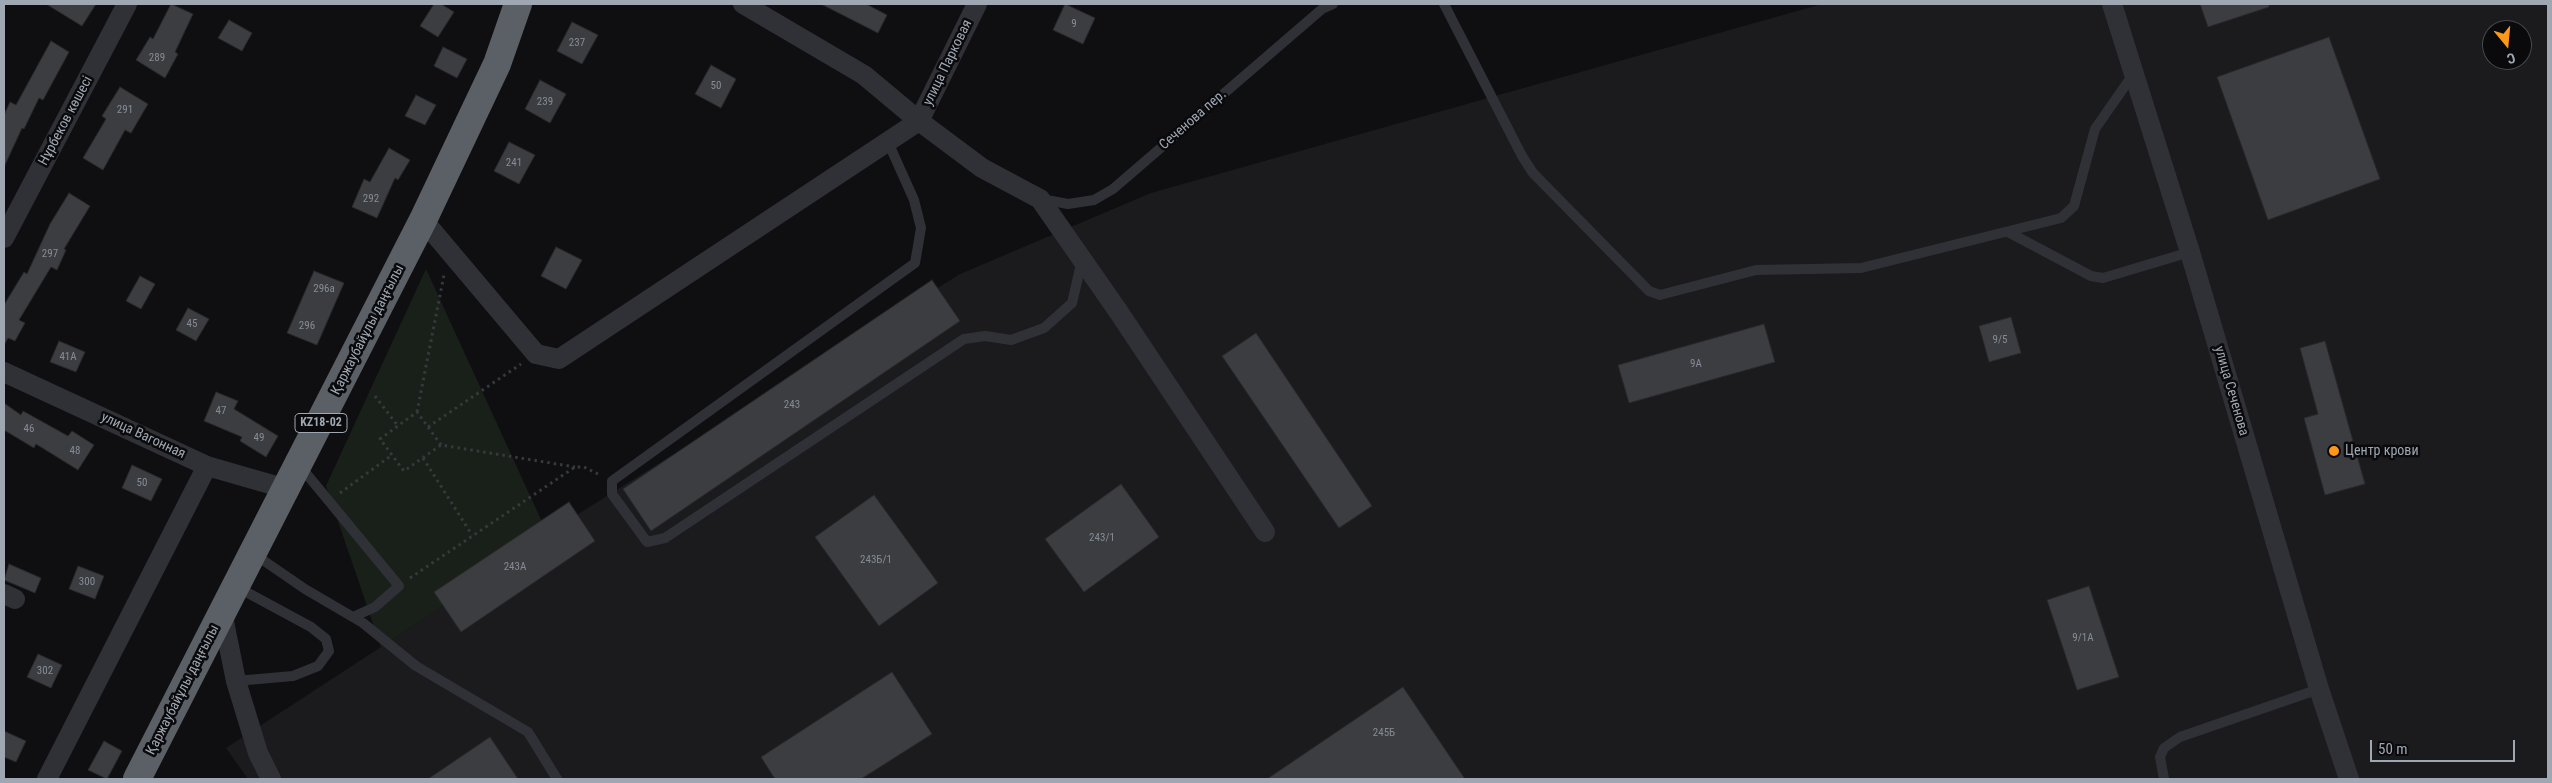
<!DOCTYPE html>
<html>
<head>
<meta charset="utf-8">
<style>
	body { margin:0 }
	#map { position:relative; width:2552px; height:783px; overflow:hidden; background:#0f0f11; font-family:"Roboto Condensed",sans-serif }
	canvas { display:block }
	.frame { position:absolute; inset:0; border:5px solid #9fa7b3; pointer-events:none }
	.north { position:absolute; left:2482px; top:20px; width:50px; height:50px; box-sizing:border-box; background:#0a0a0c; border:1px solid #46494f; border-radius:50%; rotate:163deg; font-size:14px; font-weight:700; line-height:20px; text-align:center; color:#9fa7b3 }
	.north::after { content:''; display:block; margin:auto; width:18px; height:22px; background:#ff9819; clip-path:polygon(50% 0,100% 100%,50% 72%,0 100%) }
	.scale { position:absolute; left:2370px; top:740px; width:145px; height:22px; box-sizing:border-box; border:2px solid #9fa7b3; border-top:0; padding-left:6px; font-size:15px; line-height:18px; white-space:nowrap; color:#9fa7b3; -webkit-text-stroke:4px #0a0a0c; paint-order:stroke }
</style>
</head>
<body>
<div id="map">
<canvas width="2552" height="783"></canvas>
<div class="frame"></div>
<div class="north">С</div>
<div class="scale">50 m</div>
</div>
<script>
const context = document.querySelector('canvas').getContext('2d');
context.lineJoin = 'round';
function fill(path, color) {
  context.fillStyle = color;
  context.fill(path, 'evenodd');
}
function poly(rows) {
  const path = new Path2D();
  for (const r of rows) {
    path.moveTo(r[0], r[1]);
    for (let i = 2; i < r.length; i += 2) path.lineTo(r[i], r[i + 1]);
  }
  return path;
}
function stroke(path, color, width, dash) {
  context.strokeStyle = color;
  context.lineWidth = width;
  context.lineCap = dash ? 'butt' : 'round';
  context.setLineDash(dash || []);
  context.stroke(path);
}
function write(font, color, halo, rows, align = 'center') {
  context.font = font + ' "Roboto Condensed",sans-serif';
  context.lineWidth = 5;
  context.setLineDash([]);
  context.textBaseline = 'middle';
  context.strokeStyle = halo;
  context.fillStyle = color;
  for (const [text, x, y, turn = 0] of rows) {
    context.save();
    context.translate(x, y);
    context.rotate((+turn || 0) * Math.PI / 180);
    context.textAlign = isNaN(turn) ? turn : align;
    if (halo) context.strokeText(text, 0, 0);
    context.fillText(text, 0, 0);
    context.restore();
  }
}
const built = poly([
	[1822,4,2548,4,2548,779,248,779,226,748,381,647,564,523,960,274,1151,193],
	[2492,30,2522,30,2522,60,2492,60]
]);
const green = poly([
	[426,269,548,535,381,647,326,486]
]);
const building = poly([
	[46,4,96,4,82,26,46,4],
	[171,4,193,14,175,52,178,54,165,78,136,60,150,37,153,39,171,4],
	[434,4,441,4,454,12,438,37,420,26,434,4],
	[821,4,866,4,887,15,878,33,821,4],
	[1065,4,1095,18,1083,44,1053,30,1065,4],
	[2200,4,2269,4,2269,7,2208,27,2200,4],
	[229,20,252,33,242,51,218,38,229,20],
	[572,22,598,35,582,64,557,51,572,22],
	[2329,37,2380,179,2268,220,2217,77,2329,37],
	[51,41,69,52,43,100,39,98,24,129,22,128,4,167,4,115,10,102,16,105,51,41],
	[443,47,467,59,457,78,434,66,443,47],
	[711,65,736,79,721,108,695,94,711,65],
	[540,80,566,94,550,123,525,109,540,80],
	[120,87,148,104,131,133,125,130,103,170,83,158,106,119,102,116,120,87],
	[416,95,436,105,425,125,405,116,416,95],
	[509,142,535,155,519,184,494,171,509,142],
	[389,148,410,160,398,180,395,178,377,218,352,207,364,179,370,182,389,148],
	[69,193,90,206,64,249,66,250,57,270,51,267,19,320,25,323,15,341,8,338,4,345,4,305,24,272,27,274,50,224,69,193],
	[556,247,582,260,566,289,541,276,556,247],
	[314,271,344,283,317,345,287,333,314,271],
	[140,276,155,284,141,309,126,301,140,276],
	[932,280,960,321,651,531,623,489,932,280],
	[188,308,209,319,196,341,176,330,188,308],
	[2011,317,2021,353,1989,362,1979,326,2011,317],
	[1764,324,1775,362,1629,403,1618,365,1764,324],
	[1256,333,1372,506,1339,528,1222,356,1256,333],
	[59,341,85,352,76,372,50,362,59,341],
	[2325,341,2365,484,2325,495,2304,418,2318,414,2300,348,2325,341],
	[216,392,238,401,234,409,278,436,266,457,240,441,242,437,204,421,216,392],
	[4,403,21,415,23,411,68,436,72,431,94,445,78,470,36,444,34,448,4,430,4,403],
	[132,465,162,479,151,501,122,488,132,465],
	[1121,484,1159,537,1084,592,1045,539,1121,484],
	[874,495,938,583,879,626,815,537,874,495],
	[569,502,595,541,461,632,434,592,569,502],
	[9,564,41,578,35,593,4,580,9,564],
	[78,566,104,576,95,599,69,589,78,566],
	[2089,586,2119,677,2077,690,2047,600,2089,586],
	[38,654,62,665,51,688,27,677,38,654],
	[892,672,932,734,861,779,775,779,761,757,892,672],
	[1403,687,1465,779,1267,779,1403,687],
	[4,731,26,741,16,762,4,757,4,731],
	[490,737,518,779,428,779,490,737],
	[104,741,122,751,107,779,88,770,104,741]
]);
const path = poly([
	[375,396,398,426],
	[417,412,444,275],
	[428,427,521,364],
	[441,445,417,412,380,439,404,471,441,445,575,467],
	[423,458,472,535],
	[340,493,392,455],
	[410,578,575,467,584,467,600,475]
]);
const lane = poly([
	[1444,4,1522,156,1533,173,1649,291,1660,295,1756,270,1861,268,2061,218,2074,206,2095,129,2134,73],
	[888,142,914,200,921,228,915,263,612,481,612,494,647,542,665,538,964,339,985,336,1011,340,1044,328,1072,303,1082,260],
	[1041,199,1068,204,1094,200,1113,189,1322,9,1333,4],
	[2008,232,2091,276,2103,278,2190,252],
	[300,466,399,586,375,607,353,617],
	[254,554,305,589,363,623,416,666,528,732,557,779],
	[236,681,293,676,318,666,329,651,326,639,311,627,237,587],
	[2164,779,2160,757,2164,748,2180,737,2319,689]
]);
const street = poly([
	[743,4,864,75,919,121,982,168,1040,199,1118,311,1265,532],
	[2112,4,2190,252,2319,689,2349,779],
	[423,220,536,354,559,359,919,121,977,4],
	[4,238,127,4],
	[4,372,207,466,287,489],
	[4,594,15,599],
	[222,612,236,681,258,753,271,779],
	[47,779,207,466]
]);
const highway = poly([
	[137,779,423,220,497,64,518,4]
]);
const markers = [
	[2334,451,6,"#ff9819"]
];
const numberNames = [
	["9",1074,24],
	["237",577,43],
	["289",157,58],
	["50",716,86],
	["239",545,102],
	["291",125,110],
	["241",514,163],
	["292",371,199],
	["297",50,254],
	["296а",324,289],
	["45",192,324],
	["296",307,326],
	["9/5",2000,340],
	["41А",68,357],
	["9А",1696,364],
	["243",792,405],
	["47",221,411],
	["46",29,429],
	["49",259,438],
	["48",75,451],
	["50",142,483],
	["243/1",1102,538],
	["243Б/1",876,560],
	["243А",515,567],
	["300",87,582],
	["9/1А",2083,638],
	["302",45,671],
	["245Б",1384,733]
];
const shields = [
	[321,423,52]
];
const shieldNames = [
	["KZ18-02",321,423]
];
const streetNames = [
	["улица Парковая",948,63,-64],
	["Сеченова пер.",1193,120,-41],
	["Нұрбеков көшесі",66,121,-62],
	["Қаржаубайұлы даңғылы",368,330,-63],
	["улица Сеченова",2231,391,74],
	["улица Вагонная",143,436,25],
	["Қаржаубайұлы даңғылы",183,690,-63]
];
const poiNames = [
	["Центр крови",2345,451]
];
fill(built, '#1b1b1e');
fill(green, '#192019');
fill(building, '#3b3d41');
stroke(building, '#29292d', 1);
stroke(path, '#36393d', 3, [2.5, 4]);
stroke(lane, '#303136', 10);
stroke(street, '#303136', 20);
stroke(highway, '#5b6067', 28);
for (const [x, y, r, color] of markers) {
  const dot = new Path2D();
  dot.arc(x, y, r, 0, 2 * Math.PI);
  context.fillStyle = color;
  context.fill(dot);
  stroke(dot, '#0a0a0c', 2);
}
write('11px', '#868c96', null, numberNames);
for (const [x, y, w] of shields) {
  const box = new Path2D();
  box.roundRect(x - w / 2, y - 9.5, w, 19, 4);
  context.fillStyle = '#0a0a0c';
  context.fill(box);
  stroke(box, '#9fa7b3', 1);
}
write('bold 12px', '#9fa7b3', null, shieldNames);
write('14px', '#9fa7b3', '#0a0a0c', streetNames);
write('14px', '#9fa7b3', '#0a0a0c', poiNames, 'left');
</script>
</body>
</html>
